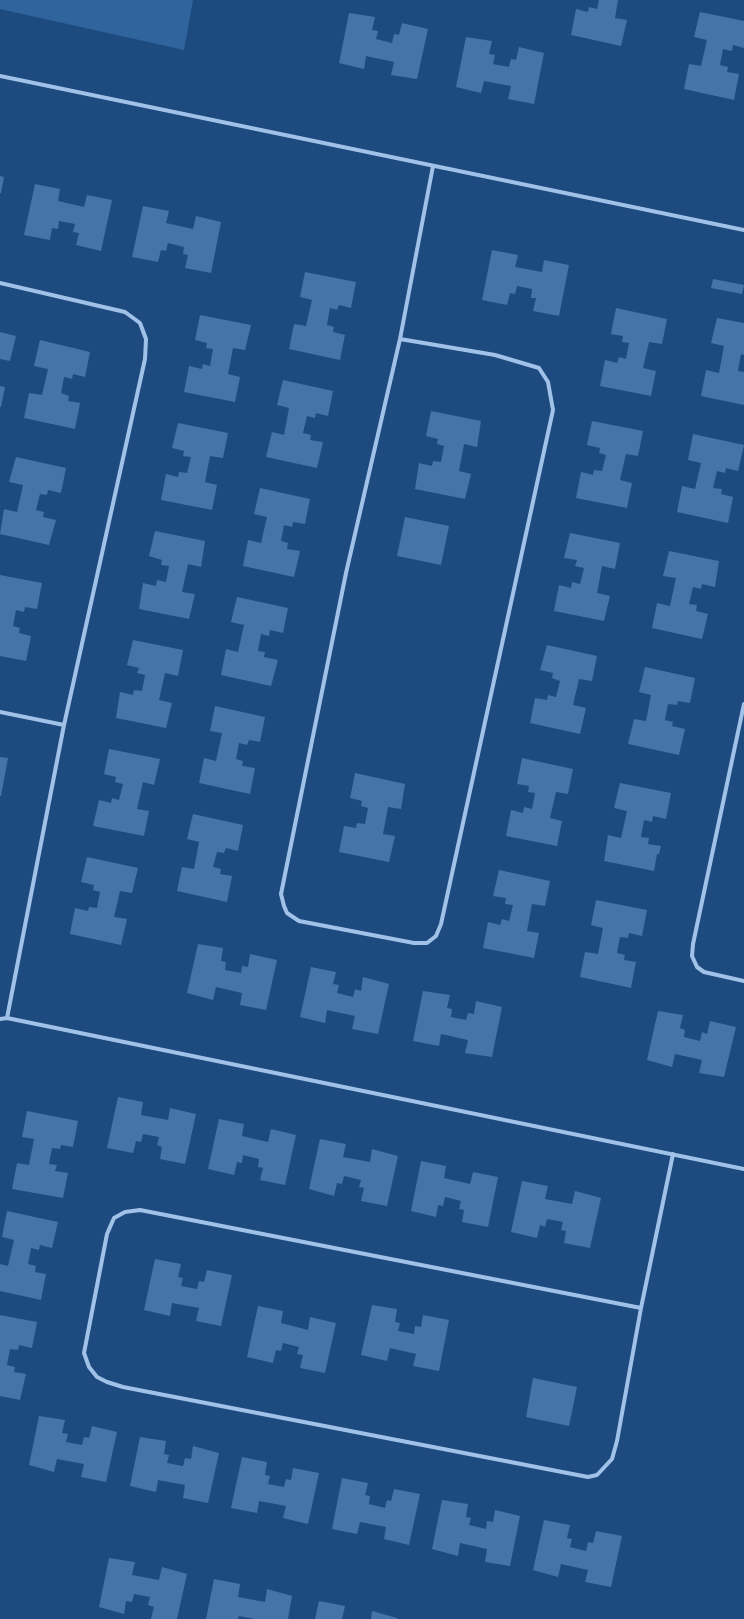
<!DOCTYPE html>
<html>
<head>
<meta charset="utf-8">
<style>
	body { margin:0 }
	canvas { display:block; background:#1d4a7f }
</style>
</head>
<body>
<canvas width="744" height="1619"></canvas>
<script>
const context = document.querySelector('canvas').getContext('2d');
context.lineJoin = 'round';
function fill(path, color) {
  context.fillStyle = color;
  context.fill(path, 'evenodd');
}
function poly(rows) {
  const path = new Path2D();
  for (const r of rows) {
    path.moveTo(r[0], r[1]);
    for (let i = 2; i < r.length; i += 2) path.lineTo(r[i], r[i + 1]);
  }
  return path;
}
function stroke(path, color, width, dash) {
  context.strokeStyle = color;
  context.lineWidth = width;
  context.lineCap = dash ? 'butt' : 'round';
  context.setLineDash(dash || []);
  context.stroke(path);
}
const green = poly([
	[0,0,193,0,184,50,0,9]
]);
const building = poly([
	[599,0,618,0,615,18,627,20,621,46,571,35,576,9,588,12,589,7,597,9],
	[700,12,744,21,744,48,733,45,732,51,723,49,720,65,728,67,727,72,739,74,734,100,684,89,689,64,701,66,707,40,694,37],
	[349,13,375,17,372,30,378,31,376,39,392,43,394,34,399,35,402,23,428,29,417,79,391,75,394,62,366,56,364,69,339,63],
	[466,37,492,41,489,54,495,55,493,64,509,67,511,59,516,60,519,47,544,53,534,104,508,99,511,86,484,81,481,93,456,87],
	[0,176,4,177,1,193,0,193],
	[35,184,60,189,58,201,84,207,87,195,112,200,101,251,76,245,79,233,73,232,75,224,59,221,58,229,52,228,50,240,24,235],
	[143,206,169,211,166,223,193,229,196,216,221,222,211,273,185,268,188,255,183,254,184,247,168,243,166,251,161,250,158,262,132,257],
	[492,250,518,255,515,267,542,272,544,260,569,265,559,316,533,311,536,298,531,298,532,289,517,286,515,294,510,293,507,305,482,300],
	[305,272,356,282,351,308,339,305,337,310,330,308,327,325,334,327,333,332,345,335,340,360,289,349,294,324,306,326,312,300,300,297],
	[713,279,744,285,742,294,711,288],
	[616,308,667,319,662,344,649,342,643,368,656,371,651,396,600,386,605,360,617,363,619,357,626,359,629,343,622,342,623,336,611,334],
	[200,315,251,325,245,350,233,348,228,374,240,377,235,402,184,392,189,366,202,369,203,364,210,366,213,349,206,348,207,343,195,340],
	[717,318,744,323,744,355,741,354,738,371,744,372,744,405,701,396,706,370,719,373,724,346,711,343],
	[0,332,16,336,10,361,0,359],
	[40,340,90,352,85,377,73,374,72,379,64,377,61,393,69,396,68,401,80,403,75,429,24,418,29,393,42,395,48,369,34,366],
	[283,380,333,391,328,416,316,413,315,418,307,416,303,433,311,435,310,440,323,442,317,468,266,457,272,432,284,435,289,408,277,405],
	[0,386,5,387,1,407,0,407],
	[431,411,481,421,477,447,464,444,459,471,471,474,465,499,415,489,419,463,432,466,433,461,441,462,444,446,437,444,438,439,426,436],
	[592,421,643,431,638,456,626,454,620,480,632,483,627,508,576,498,581,472,593,475,594,470,602,471,606,455,599,453,600,448,587,445],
	[178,423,228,433,223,458,210,456,205,482,217,485,212,510,161,500,166,474,178,477,179,472,187,473,191,457,183,456,184,451,172,448],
	[693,434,744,445,738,471,726,468,725,473,717,471,713,488,722,489,721,494,733,497,728,523,677,512,682,486,695,489,701,463,688,460],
	[16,457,66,468,61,493,48,490,47,495,40,494,36,510,44,512,43,517,56,520,49,545,0,534,4,509,17,512,23,485,9,482],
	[260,488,310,499,305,524,293,522,292,527,284,525,281,541,288,543,287,549,300,551,294,577,243,566,248,540,261,543,267,517,254,514],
	[405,517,449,526,441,565,397,556],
	[155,531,205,541,201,567,188,564,182,592,195,594,189,619,139,609,143,583,156,586,157,580,166,582,169,566,161,565,162,560,149,556],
	[570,533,620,543,615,569,602,566,597,593,610,596,604,621,554,611,559,585,571,588,572,582,580,584,584,568,575,566,577,560,564,558],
	[669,551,719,561,715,587,702,584,701,589,693,587,689,604,697,605,696,611,708,614,702,639,652,628,657,603,670,606,676,578,663,576],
	[0,575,42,583,37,609,25,607,24,612,16,610,13,626,20,628,19,633,31,636,26,661,0,656],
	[237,597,288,608,283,633,270,630,269,636,261,634,258,651,265,652,264,657,278,660,271,686,221,675,226,649,238,652,244,625,231,622],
	[133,640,183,650,178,676,165,673,159,700,172,703,166,728,116,718,120,692,133,695,134,690,142,691,145,675,137,673,139,668,127,665],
	[547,645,597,656,592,681,579,679,573,705,586,708,580,734,530,723,535,698,547,700,548,695,556,697,560,681,552,678,553,673,540,670],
	[645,667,695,678,690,703,678,701,677,705,668,704,665,720,673,722,672,726,685,729,679,755,628,744,634,719,646,721,651,695,639,692],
	[215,706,265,717,260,742,249,740,247,745,239,743,236,759,243,761,242,766,255,768,250,794,199,783,204,758,216,761,222,733,210,731],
	[109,749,160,759,154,785,143,782,137,809,149,811,144,836,93,826,99,800,111,803,112,798,119,800,123,784,115,782,116,777,104,774],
	[0,757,8,758,1,796,0,796],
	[522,758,573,769,568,794,556,792,550,818,562,821,557,846,506,836,511,810,523,813,524,807,532,809,535,793,528,792,529,786,517,784],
	[355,773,405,784,401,809,388,807,383,834,395,836,389,862,339,852,344,826,356,828,357,823,365,824,368,808,361,806,362,801,350,798],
	[620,783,671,793,666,819,653,816,652,822,644,820,641,837,649,838,648,844,661,846,659,854,657,854,654,871,604,861,608,835,621,838,627,811,614,808],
	[193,814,243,825,238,851,226,848,224,853,217,852,213,867,221,869,220,874,232,876,227,902,177,891,182,867,194,869,199,842,187,839],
	[87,857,138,868,132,893,120,891,114,917,127,919,121,945,70,934,75,908,88,911,89,907,97,908,100,892,93,890,94,885,81,882],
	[499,870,550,881,545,906,532,904,527,931,539,933,534,958,483,948,488,922,500,925,502,919,509,921,513,905,505,904,506,898,493,896],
	[596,900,647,910,642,936,629,933,628,938,620,937,617,953,625,955,624,960,636,962,631,988,580,977,585,952,598,954,603,928,591,925],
	[198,944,223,948,221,961,226,962,225,970,241,973,242,966,248,967,250,954,277,960,266,1010,240,1005,242,993,216,987,213,1000,187,993],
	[311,967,336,972,333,984,339,985,337,993,353,997,355,989,361,991,363,977,389,984,378,1034,352,1029,355,1016,327,1010,325,1023,300,1017],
	[423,991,450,995,447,1008,452,1009,451,1017,466,1020,468,1013,474,1014,476,1001,502,1007,492,1057,465,1053,468,1040,441,1034,439,1046,413,1041],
	[658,1011,683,1015,680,1028,685,1030,684,1037,700,1041,702,1032,707,1034,710,1021,736,1027,724,1077,699,1073,702,1060,675,1054,672,1067,647,1060],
	[118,1097,143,1102,141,1115,168,1120,170,1108,196,1114,185,1164,160,1159,162,1147,157,1145,159,1137,143,1134,141,1142,136,1141,133,1153,107,1148],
	[27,1111,78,1121,73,1147,61,1145,60,1149,52,1148,49,1164,57,1165,55,1171,68,1173,63,1198,12,1189,17,1163,29,1165,34,1139,22,1137],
	[219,1119,244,1124,242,1136,268,1142,271,1129,296,1135,285,1185,260,1180,263,1168,258,1167,259,1159,243,1155,242,1163,237,1162,234,1175,208,1169],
	[320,1139,346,1144,343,1157,370,1162,372,1149,398,1156,387,1206,361,1201,364,1188,359,1187,361,1180,344,1176,342,1184,337,1183,334,1196,309,1189],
	[421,1161,446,1166,444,1178,470,1184,473,1172,498,1177,488,1227,462,1222,464,1210,459,1209,461,1201,445,1197,443,1206,438,1205,436,1217,411,1211],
	[522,1181,548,1186,545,1199,572,1204,575,1191,601,1198,590,1248,564,1243,566,1231,561,1230,563,1222,547,1219,545,1227,540,1225,537,1238,511,1232],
	[7,1211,58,1222,52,1248,40,1245,39,1250,31,1248,28,1264,36,1266,35,1272,46,1274,41,1300,0,1291,0,1264,8,1266,14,1240,2,1237],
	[155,1259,181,1264,178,1277,183,1278,181,1286,197,1289,199,1281,204,1282,207,1270,232,1275,221,1326,196,1321,199,1308,172,1303,170,1316,144,1310],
	[372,1305,397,1309,395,1322,400,1323,398,1331,414,1334,415,1326,421,1327,423,1315,449,1320,439,1371,413,1366,416,1354,390,1348,387,1361,361,1355],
	[258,1306,283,1311,281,1323,308,1330,310,1317,336,1323,325,1373,300,1368,303,1355,297,1354,299,1347,283,1343,281,1351,276,1350,273,1363,247,1357],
	[0,1315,37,1322,32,1348,19,1345,18,1350,10,1349,7,1365,15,1367,14,1372,26,1374,20,1400,0,1396],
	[533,1378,577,1387,569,1426,526,1417],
	[39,1416,65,1420,62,1433,68,1434,66,1442,82,1445,84,1437,89,1438,92,1426,117,1432,106,1482,81,1477,84,1464,57,1459,54,1472,29,1465],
	[140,1437,166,1441,164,1454,169,1455,167,1463,183,1466,185,1458,191,1459,193,1446,219,1453,208,1503,183,1498,185,1485,158,1480,156,1492,130,1486],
	[242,1457,267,1462,265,1475,270,1476,268,1484,284,1487,286,1479,291,1480,293,1468,319,1473,308,1524,283,1518,286,1506,259,1501,257,1513,231,1508],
	[342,1478,368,1483,365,1495,370,1496,369,1504,385,1508,387,1500,391,1501,394,1489,420,1494,409,1545,384,1539,386,1527,360,1522,357,1534,332,1529],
	[442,1500,468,1504,466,1517,471,1518,469,1525,486,1529,487,1521,493,1522,495,1510,520,1516,510,1566,485,1562,487,1549,460,1543,458,1556,432,1549],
	[544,1520,570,1525,567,1538,572,1539,570,1547,586,1551,588,1542,593,1543,596,1531,622,1536,611,1587,585,1582,588,1570,561,1564,558,1577,533,1570],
	[109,1558,135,1562,132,1575,159,1580,162,1567,187,1574,177,1619,151,1619,154,1607,148,1605,150,1597,134,1594,132,1602,126,1601,124,1614,99,1607],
	[214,1579,240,1584,238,1597,265,1602,267,1589,292,1596,288,1619,255,1619,239,1616,238,1619,206,1619],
	[319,1601,345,1606,342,1619,315,1619],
	[372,1611,397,1618,397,1619,371,1619]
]);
const minor = poly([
	[0,76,744,230],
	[0,283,125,312,140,323,146,339,145,359,64,725,0,712],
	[400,339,495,355,539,368,548,382,553,410,441,924,436,936,427,943,414,943,299,921,287,913,284,906,281,894,346,573,400,339],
	[400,339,433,166],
	[744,704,693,944,692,956,697,967,704,972,744,981],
	[7,1018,64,725],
	[0,1019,7,1018,744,1169],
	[641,1308,140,1210,125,1212,114,1218,107,1234,84,1353,89,1367,97,1377,107,1382,123,1387,588,1477,597,1475,612,1459,617,1441,641,1308,673,1154]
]);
fill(green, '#30649d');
fill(building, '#4574a9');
stroke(minor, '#a1c2e8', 4);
</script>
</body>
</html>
